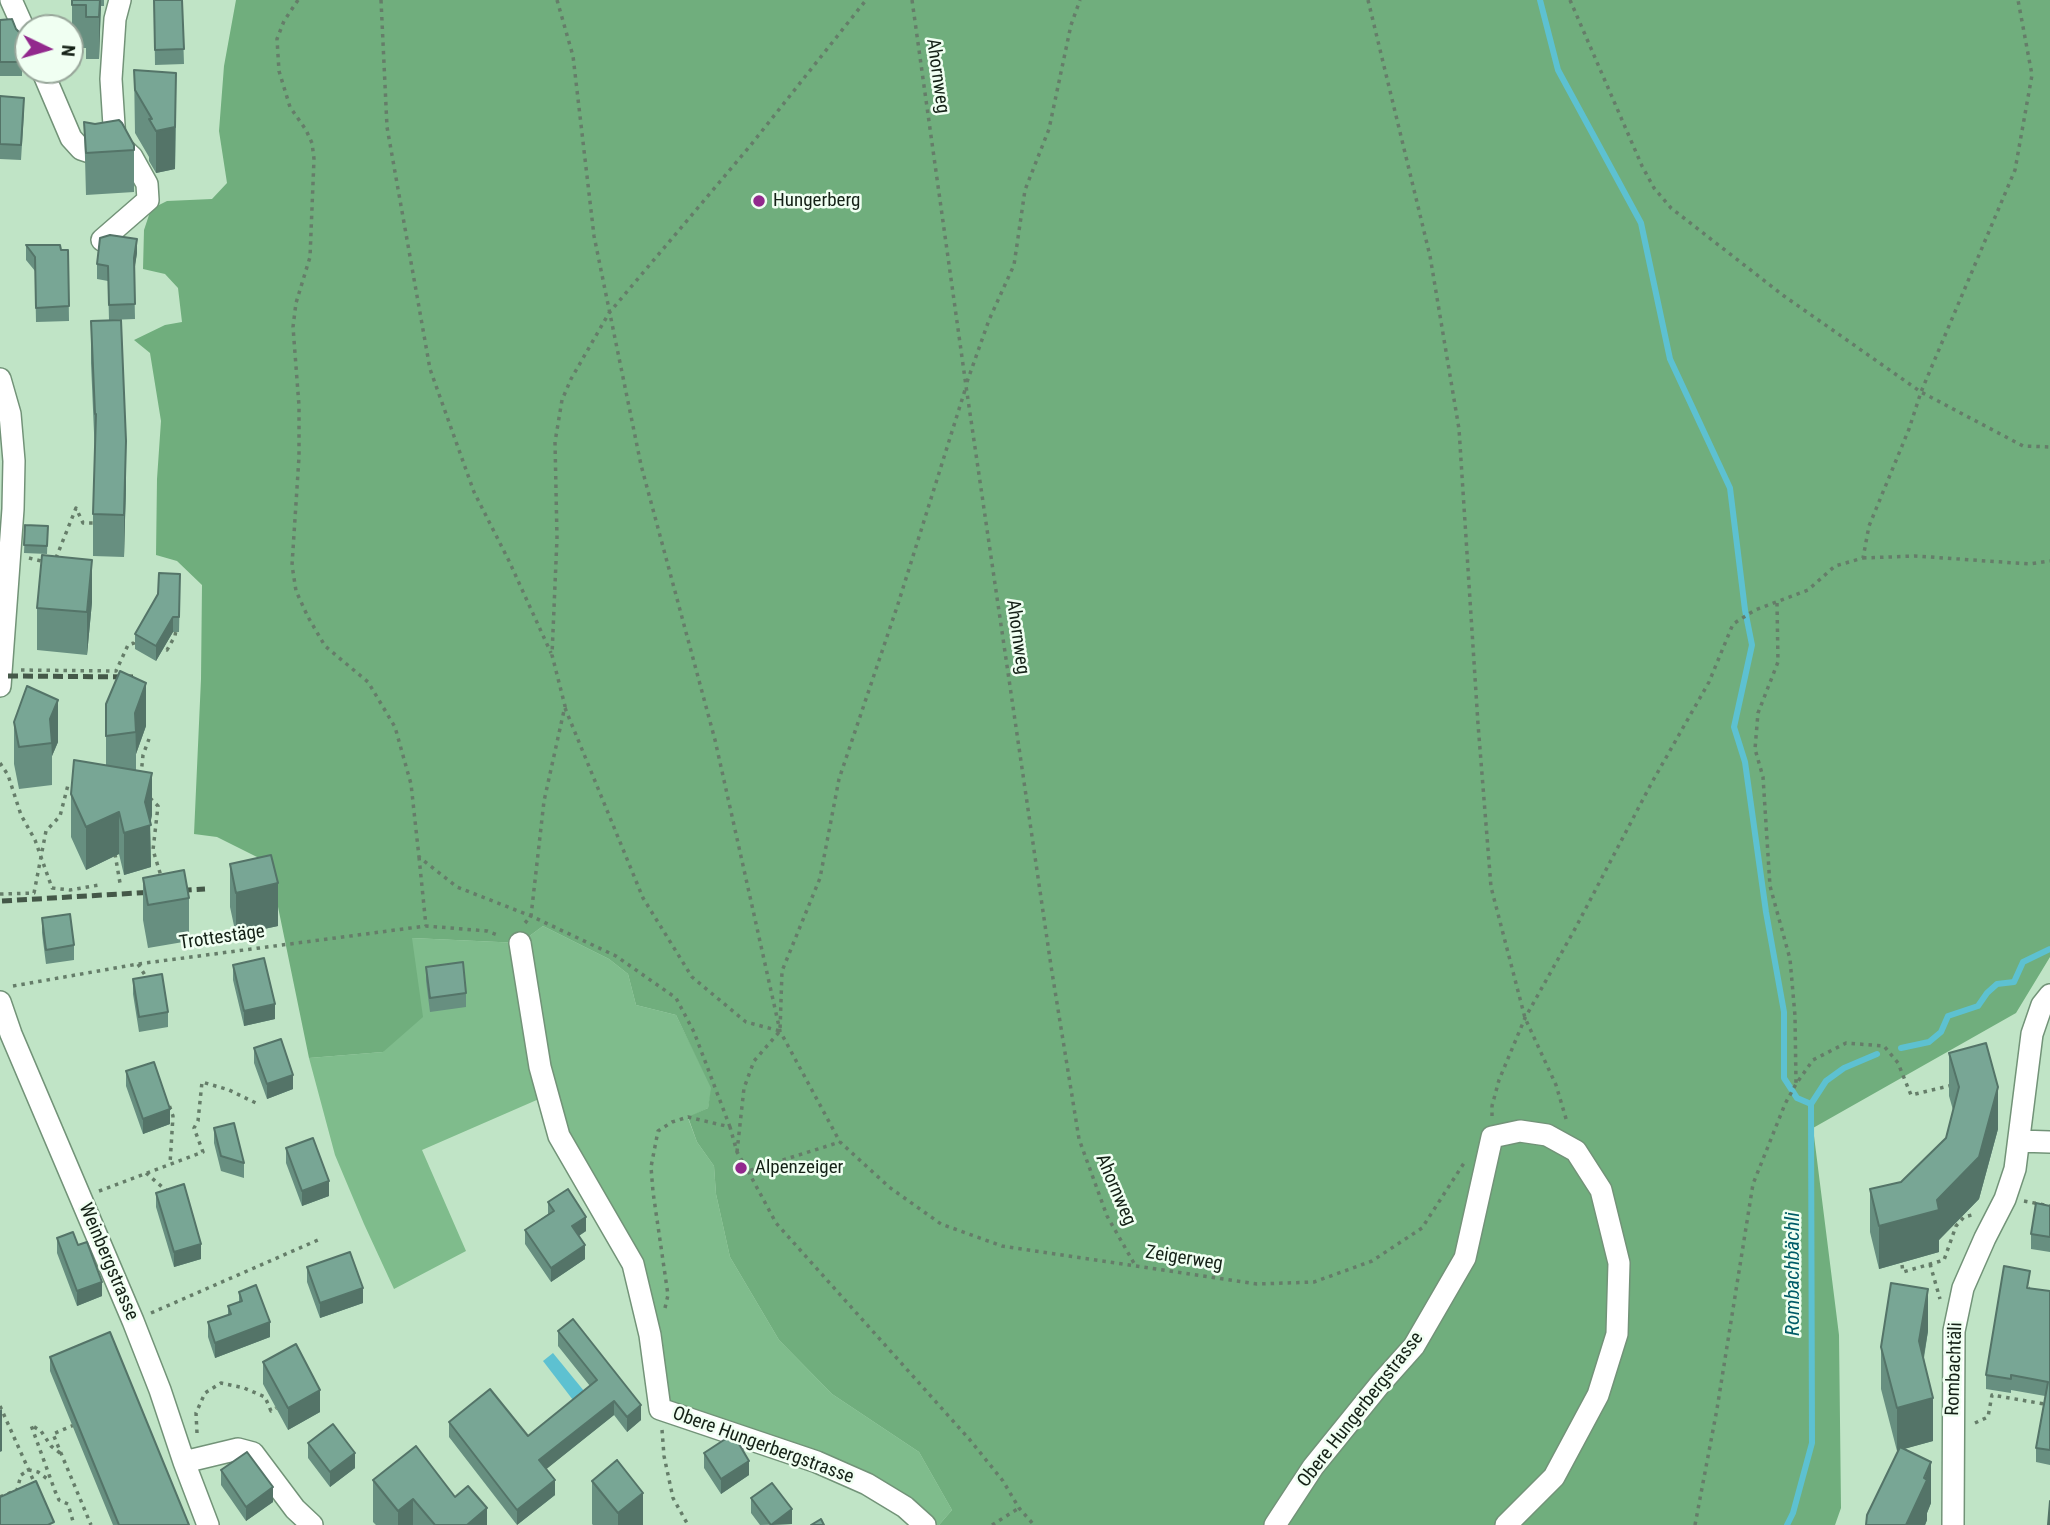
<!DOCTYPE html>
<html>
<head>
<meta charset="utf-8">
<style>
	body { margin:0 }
	#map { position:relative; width:2050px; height:1525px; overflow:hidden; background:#c0e4c6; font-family:"Roboto Condensed",sans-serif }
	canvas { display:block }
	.north { position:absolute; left:14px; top:14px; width:70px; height:70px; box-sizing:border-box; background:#f0fff2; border:2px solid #98a69a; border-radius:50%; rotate:95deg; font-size:19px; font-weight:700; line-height:28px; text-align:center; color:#142116 }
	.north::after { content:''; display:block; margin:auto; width:24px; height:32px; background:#92298d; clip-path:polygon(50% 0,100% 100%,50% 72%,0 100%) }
</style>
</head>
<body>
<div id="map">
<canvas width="2050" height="1525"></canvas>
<div class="north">N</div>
</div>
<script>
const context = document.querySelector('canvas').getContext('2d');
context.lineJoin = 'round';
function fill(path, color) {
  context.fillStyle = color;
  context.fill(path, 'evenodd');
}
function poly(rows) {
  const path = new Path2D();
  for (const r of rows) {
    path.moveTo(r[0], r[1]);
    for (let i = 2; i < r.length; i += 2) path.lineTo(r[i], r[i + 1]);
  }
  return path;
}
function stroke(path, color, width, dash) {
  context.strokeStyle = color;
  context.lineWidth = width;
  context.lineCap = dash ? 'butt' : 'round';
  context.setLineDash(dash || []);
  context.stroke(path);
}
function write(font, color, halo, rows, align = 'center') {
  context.font = font + ' "Roboto Condensed",sans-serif';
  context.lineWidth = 5;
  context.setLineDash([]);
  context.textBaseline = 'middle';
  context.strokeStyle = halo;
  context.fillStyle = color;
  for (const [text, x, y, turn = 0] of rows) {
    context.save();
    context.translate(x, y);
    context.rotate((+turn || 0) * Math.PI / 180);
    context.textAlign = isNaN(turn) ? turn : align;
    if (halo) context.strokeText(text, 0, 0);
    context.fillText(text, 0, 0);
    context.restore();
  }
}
const green = poly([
	[543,926,609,959,628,974,636,1005,676,1015,712,1088,708,1108,688,1118,697,1142,714,1166,716,1194,730,1257,779,1340,832,1394,919,1452,952,1510,939,1525,925,1525,905,1507,660,1409,633,1264,539,1099,422,1150,466,1251,394,1289,364,1224,335,1155,309,1058,383,1052,412,938,520,943]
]);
const forest = poly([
	[236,0,2050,0,2050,957,2016,1013,1813,1128,1839,1335,1841,1508,1835,1525,939,1525,952,1510,919,1452,832,1394,779,1340,730,1257,716,1194,714,1166,697,1142,688,1117,708,1108,711,1088,676,1015,636,1005,628,974,609,959,543,926,520,943,412,938,423,1017,383,1052,309,1058,269,863,217,837,194,834,201,679,202,585,177,561,156,555,157,479,161,421,150,353,134,340,165,325,182,322,178,288,165,274,143,269,144,230,151,209,167,201,212,199,227,183,219,131,224,66]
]);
const water = poly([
	[553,1353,584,1391,573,1400,543,1361]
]);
const stream = poly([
	[1540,0,1558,70,1641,223,1670,359,1730,488,1745,610,1752,645,1734,727,1745,762,1766,912,1784,1012,1784,1078,1797,1098,1811,1104],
	[1901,1048,1929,1042,1941,1032,1948,1016,1978,1006,1987,993,1997,984,2014,982,2023,962,2050,949],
	[1787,1525,1793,1513,1812,1443,1811,1104,1826,1081,1844,1068,1877,1054]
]);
const path = poly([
	[298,0,284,21,277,39,279,71,290,107,306,130,312,143,314,159,310,257,296,303,293,327,299,406,299,457,292,565,296,591,308,617,325,646,368,682,395,727,411,784,419,857,457,887,531,916,616,956,676,998,694,1032,730,1127],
	[381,0,387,127,430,369,474,492,509,561,551,653],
	[557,0,573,56,594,236,641,465,715,740,780,1031,840,1142,889,1187,941,1224,1002,1246,1257,1284,1314,1282,1372,1261,1422,1228,1464,1163],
	[912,0,966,386,1051,966,1079,1139,1107,1216,1135,1265],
	[1368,0,1430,256,1459,429,1478,724,1491,887,1525,1018,1556,1085,1567,1122],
	[1570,0,1642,166,1654,188,1671,208,1784,296,1921,392,2023,446,2050,447],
	[967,382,989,320,1014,265,1025,190,1049,129,1071,25,1080,0],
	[29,558,45,562],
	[56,558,76,508,83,523,94,523],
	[1863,558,1915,556,2030,564,2050,561],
	[1777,603,1778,662,1758,713,1755,749,1763,777,1770,886,1790,959,1795,1016,1796,1083],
	[159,646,167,650,175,636,176,630],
	[21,670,116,671,128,645,134,643,137,638],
	[565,708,643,898,692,977,746,1022,780,1031],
	[0,763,8,775,21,815,35,840,52,888,70,890,99,885],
	[141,775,143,755,149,739],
	[150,798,158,806,153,850,161,876],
	[115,854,120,883],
	[419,857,426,926],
	[0,894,34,893,46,831,60,816,68,785,74,784],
	[525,923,531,916,544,801,565,706,552,655,557,538,555,442,562,400,571,379,609,313,750,146,866,0],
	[138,964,148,980],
	[13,986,138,964,426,926,487,931,500,936],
	[164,1103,168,1102,173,1116,170,1164],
	[1492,1116,1492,1106,1499,1080,1525,1018,1576,927,1651,784,1709,682,1733,624,1755,610,1808,590,1835,566,1863,558,1869,526,1909,429,1921,392,2015,170,2032,75,2018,0],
	[737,1152,744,1088,754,1061,780,1031,782,971,820,878,839,779,898,604,965,390],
	[748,1171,776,1223,970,1440,1003,1481,1019,1508,1034,1525],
	[146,1173,168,1192],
	[99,1191,203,1152,194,1128,198,1121,202,1082,229,1090,258,1104],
	[2024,1201,2050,1206],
	[1930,1264,1940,1299],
	[1902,1265,1903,1272,1944,1260,1956,1226,1964,1217,1972,1215],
	[665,1308,668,1295,653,1192,651,1167,658,1131,672,1122,688,1117,730,1127,737,1152,748,1171,840,1142],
	[151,1313,318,1240],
	[0,1406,35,1484],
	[1975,1423,1988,1417,1992,1395,2050,1405],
	[74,1425,53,1434,91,1525],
	[662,1430,664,1456,673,1498,688,1525],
	[197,1433,196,1413,205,1393,221,1383,244,1388,265,1397,271,1411,276,1408],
	[60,1453,51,1446,41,1431,31,1425,55,1491,59,1500,68,1504,74,1525],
	[0,1497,17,1490,21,1475,29,1470,38,1472,50,1481],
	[992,1525,1019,1508],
	[1695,1525,1717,1409,1753,1184,1785,1104,1796,1084,1813,1060,1846,1043,1884,1046,1898,1063,1911,1095,1953,1085]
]);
const minor = poly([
	[11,0,28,38],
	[42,70,71,138,81,149,93,153,107,151,115,141,111,79,115,19,120,0],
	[102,240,148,200,147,184,132,157,116,142],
	[0,379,10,414,14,461,13,509,0,686],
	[520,943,540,1067,559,1136,633,1264,650,1335,660,1409,817,1462,867,1484,905,1507,925,1525],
	[0,1002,11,1034,133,1321,160,1390,184,1462,208,1525],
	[2019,1141,2050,1142],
	[184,1462,238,1449,253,1453,295,1509,312,1525],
	[1275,1525,1313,1467,1381,1383,1414,1346,1465,1258,1492,1137,1520,1131,1547,1135,1576,1151,1601,1190,1619,1263,1617,1334,1598,1395,1554,1477,1506,1525],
	[1953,1525,1954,1331,1963,1288,1985,1238,2005,1199,2015,1169,2032,1034,2042,1005,2050,995]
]);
const rail = poly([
	[8,676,133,677],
	[2,901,205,889]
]);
const wall = poly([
	[72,0,104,0,104,6,101,6,99,59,86,59,86,48,72,48],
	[154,0,182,0,184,64,155,65],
	[0,20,16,29,22,35,22,76,0,76],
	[134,70,176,115,175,169,156,173,149,161,149,157,135,133],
	[0,96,24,112,21,160,0,159],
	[84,122,134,145,134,192,86,195],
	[26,245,61,250,68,250,69,321,36,322,35,271,26,260],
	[137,253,134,270,135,319,109,320,108,281,97,279,97,264],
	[91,321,126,483,124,557,93,556,93,514,95,456,91,363],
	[25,525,48,526,47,554,24,553],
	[180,589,179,632,173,632,156,661,135,649,135,634],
	[92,602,87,655,37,650,37,608],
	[106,704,146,726,136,754,136,770,152,815,150,823,151,867,124,875,119,854,86,870,71,837,71,794,106,765],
	[14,722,58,742,52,756,52,785,19,789,14,764],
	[230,864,278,926,236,935,230,907],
	[143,878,189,898,189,941,148,948,143,920],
	[42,918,74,945,74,960,46,964,42,933],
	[233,965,275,1019,244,1026,233,980],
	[426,967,466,993,466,1007,430,1012,426,981],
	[133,979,168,1012,168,1027,139,1032,133,994],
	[254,1048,293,1089,267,1099,254,1063],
	[1949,1053,1998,1129,1979,1199,1939,1240,1939,1252,1879,1269,1870,1232,1870,1189,1901,1182,1946,1138,1953,1110,1949,1096],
	[126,1071,170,1124,143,1134,126,1086],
	[214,1128,244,1163,244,1178,221,1171,214,1143],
	[286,1148,329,1196,302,1206,286,1163],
	[156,1193,201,1259,174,1267,156,1207],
	[548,1202,586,1231,579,1236,585,1259,551,1282,525,1244,525,1230,548,1214],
	[2050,1206,2050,1252,2031,1249,2031,1234],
	[57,1238,78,1245,102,1296,77,1306,57,1253],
	[307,1267,363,1303,320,1318,307,1282],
	[2030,1286,2030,1288,2050,1291,2050,1465,2036,1462,2036,1448,2045,1396,2011,1390,2011,1393,1986,1389,1986,1375],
	[239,1292,270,1337,215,1358,208,1337,208,1322,228,1315,228,1306,239,1302],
	[558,1331,641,1420,627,1432,614,1415,546,1469,555,1495,517,1525,449,1437,449,1422,528,1436,590,1386,558,1346],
	[1928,1331,1924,1358,1933,1441,1903,1449,1931,1503,1927,1513,1927,1520,1925,1525,1866,1525,1898,1450,1897,1451,1881,1389,1881,1347],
	[50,1357,189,1525,113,1525,50,1371],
	[263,1362,320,1412,288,1430,263,1384],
	[308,1443,355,1468,330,1487,308,1458],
	[704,1453,749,1475,721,1494,704,1468],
	[221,1470,273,1502,246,1521,221,1485],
	[373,1480,455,1497,487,1525,376,1525,373,1522],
	[592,1481,643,1525,593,1525,592,1524],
	[751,1498,792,1524,760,1525,751,1513]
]);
const shadedWall = poly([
	[100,0,101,0,99,59,99,17],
	[176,73,175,169,156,173,156,131],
	[137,239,137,253,134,273,134,258],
	[126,441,126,483,124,557,124,515],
	[92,560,92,602,87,655,87,612],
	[173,617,173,632,156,661,156,646],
	[146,683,146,726,136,754,135,713],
	[58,700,58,742,52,756,50,719],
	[152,773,152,815,150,825,151,867,124,875,124,833,145,802],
	[119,812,119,854,86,870,86,827],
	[278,883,278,926,236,935,236,893],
	[275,1004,275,1019,244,1026,244,1011],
	[293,1075,293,1089,267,1099,267,1084],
	[1998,1087,1998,1129,1979,1199,1939,1240,1939,1252,1879,1269,1879,1226,1937,1200],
	[170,1109,170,1124,143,1134,143,1119],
	[329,1181,329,1196,302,1206,302,1191],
	[586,1217,586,1231,572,1240,572,1226],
	[201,1244,201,1259,174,1267,174,1252],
	[585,1245,585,1259,551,1282,551,1268],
	[102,1282,102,1296,77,1306,77,1291],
	[363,1288,363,1303,320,1318,320,1303],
	[1928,1289,1928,1331,1919,1384,1919,1341],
	[270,1322,270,1337,215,1358,215,1343],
	[320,1390,320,1412,288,1430,288,1408],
	[1933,1398,1933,1441,1897,1451,1897,1408],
	[614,1401,614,1415,539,1475,539,1460],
	[641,1405,641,1420,627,1432,627,1417],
	[2,1409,2,1451,0,1452,0,1410],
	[355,1453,355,1468,330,1487,330,1472],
	[749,1461,749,1475,721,1494,721,1479],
	[1931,1462,1931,1503,1927,1513,1927,1520,1925,1525,1906,1525],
	[555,1480,555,1495,517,1525,517,1510],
	[273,1487,273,1502,246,1521,246,1507],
	[643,1493,643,1525,618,1525,618,1513],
	[413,1499,413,1525,398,1525,398,1511],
	[487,1508,487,1525,467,1525],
	[792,1509,792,1524,771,1525]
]);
const building = poly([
	[72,0,100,0,99,17,86,17,86,5,72,5,72,0],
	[154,0,182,0,184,49,155,50,154,0],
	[12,19,16,29,22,35,22,62,0,62,0,20,12,19],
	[134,70,176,73,175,127,156,131,149,119,152,119,135,90,134,70],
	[0,96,24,98,21,145,0,144,0,96],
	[119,120,122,123,134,145,134,150,86,153,84,122,95,124,119,120],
	[110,235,137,239,134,258,135,304,109,305,108,266,97,264,100,238,110,235],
	[26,245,60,245,61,250,68,250,69,306,36,308,35,257,26,245],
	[121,320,126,441,124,515,93,514,96,414,95,414,91,321,121,320],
	[25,525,48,526,47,546,24,545,25,525],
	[42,555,92,560,87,612,37,608,42,555],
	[159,573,180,574,179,617,173,617,156,646,135,634,158,594,159,573],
	[120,671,146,683,135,713,136,732,106,736,106,704,120,671],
	[27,686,58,700,50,719,52,743,19,747,14,722,27,686],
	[74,760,152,773,145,802,151,825,124,833,119,812,86,827,71,794,74,760],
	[271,855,278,883,236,893,230,864,271,855],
	[184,870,189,898,148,905,143,878,184,870],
	[70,914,74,945,46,950,42,918,70,914],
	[264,958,275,1004,244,1011,233,965,264,958],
	[463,962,466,993,430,998,426,967,463,962],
	[162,974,168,1012,139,1017,133,979,162,974],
	[281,1039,293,1075,267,1084,254,1048,281,1039],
	[1986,1043,1998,1087,1979,1157,1937,1200,1939,1210,1879,1226,1870,1189,1901,1182,1946,1138,1959,1087,1949,1053,1986,1043],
	[154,1062,170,1109,143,1119,126,1071,154,1062],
	[234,1123,244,1163,221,1156,214,1128,234,1123],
	[313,1138,329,1181,302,1191,286,1148,313,1138],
	[184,1184,201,1244,174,1252,156,1193,184,1184],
	[568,1189,586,1217,572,1226,585,1245,551,1268,525,1230,554,1211,548,1202,568,1189],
	[2036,1203,2050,1206,2050,1237,2031,1234,2036,1203],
	[73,1232,78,1245,87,1242,102,1282,77,1291,57,1238,73,1232],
	[350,1252,363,1288,320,1303,307,1267,350,1252],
	[2004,1266,2030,1271,2027,1288,2050,1291,2050,1450,2036,1448,2048,1382,2011,1375,2011,1379,1986,1375,2004,1266],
	[1891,1283,1928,1289,1919,1341,1933,1398,1897,1408,1881,1347,1891,1283],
	[256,1285,270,1322,215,1343,208,1322,231,1314,228,1306,242,1301,239,1292,256,1285],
	[573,1319,641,1405,627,1417,614,1401,539,1460,555,1480,517,1510,449,1422,490,1389,528,1436,597,1380,558,1331,573,1319],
	[110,1332,189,1525,119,1525,50,1357,110,1332],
	[296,1344,320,1390,288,1408,263,1362,296,1344],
	[333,1424,355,1453,330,1472,308,1443,333,1424],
	[733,1434,749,1461,721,1479,704,1453,733,1434],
	[416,1446,455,1497,468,1486,487,1508,467,1525,435,1525,413,1499,398,1511,373,1480,416,1446],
	[1900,1447,1931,1462,1924,1478,1927,1480,1906,1525,1866,1525,1867,1515,1900,1447],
	[247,1452,273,1487,246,1507,221,1470,247,1452],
	[617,1460,643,1493,618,1513,592,1481,617,1460],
	[36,1481,54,1522,48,1525,0,1525,0,1497,36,1481],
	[772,1483,792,1509,771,1525,751,1498,772,1483],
	[2050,1501,2050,1525,2048,1525,2050,1501],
	[821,1519,824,1525,811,1525,821,1519]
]);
const markers = [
	[759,201,7,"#92298d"],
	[741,1168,7,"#92298d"]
];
const streetNames = [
	["Ahornweg",937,76,82],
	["Ahornweg",1017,637,82],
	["Trottestäge",222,938,-8],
	["Ahornweg",1115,1190,67],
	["Zeigerweg",1184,1259,9],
	["Weinbergstrasse",108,1262,67],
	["Rombachtäli",1955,1369,-88],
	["Obere Hungerbergstrasse",1361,1410,-52],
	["Obere Hungerbergstrasse",763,1446,20]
];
const poiNames = [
	["Hungerberg",773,201],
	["Alpenzeiger",755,1168]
];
const waterNames = [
	["Rombachbächli",1794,1274,-90]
];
fill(green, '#7fbc8c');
fill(forest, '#70ae7d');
fill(water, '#5dc1d1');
stroke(stream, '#5dc1d1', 6);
stroke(minor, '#729378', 24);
stroke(path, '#657d69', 3.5, [3.5, 5]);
stroke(minor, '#fff', 21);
stroke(rail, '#445848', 5, [10, 5]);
fill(wall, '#678f80');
fill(shadedWall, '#547468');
fill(building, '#78a695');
stroke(building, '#547468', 2);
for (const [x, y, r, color] of markers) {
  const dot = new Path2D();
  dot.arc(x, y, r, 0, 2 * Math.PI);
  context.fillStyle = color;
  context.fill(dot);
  stroke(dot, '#f0fff2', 2.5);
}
write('19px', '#142116', '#f0fff2', streetNames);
write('19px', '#142116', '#f0fff2', poiNames, 'left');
write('italic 21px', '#005c67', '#f0fff2', waterNames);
</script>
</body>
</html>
